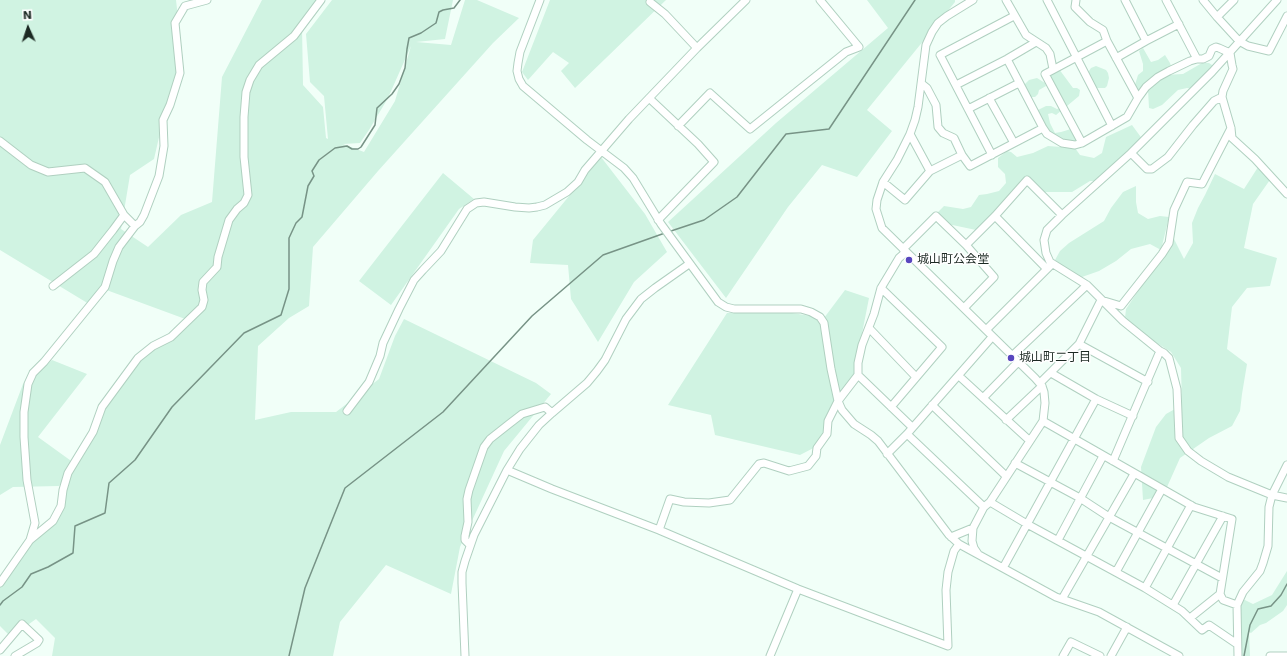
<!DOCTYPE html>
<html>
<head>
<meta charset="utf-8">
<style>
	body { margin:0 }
	#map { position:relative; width:1287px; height:656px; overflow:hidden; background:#f1fff8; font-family:"DejaVu Sans",sans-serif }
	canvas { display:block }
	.north { position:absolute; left:8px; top:8px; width:40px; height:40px; -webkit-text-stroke:3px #fff; paint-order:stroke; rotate:357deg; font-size:11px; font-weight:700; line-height:16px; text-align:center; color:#1c2923 }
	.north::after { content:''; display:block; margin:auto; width:14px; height:18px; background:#1c2923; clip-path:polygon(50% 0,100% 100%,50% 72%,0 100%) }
</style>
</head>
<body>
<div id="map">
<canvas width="1287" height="656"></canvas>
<div class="north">N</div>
</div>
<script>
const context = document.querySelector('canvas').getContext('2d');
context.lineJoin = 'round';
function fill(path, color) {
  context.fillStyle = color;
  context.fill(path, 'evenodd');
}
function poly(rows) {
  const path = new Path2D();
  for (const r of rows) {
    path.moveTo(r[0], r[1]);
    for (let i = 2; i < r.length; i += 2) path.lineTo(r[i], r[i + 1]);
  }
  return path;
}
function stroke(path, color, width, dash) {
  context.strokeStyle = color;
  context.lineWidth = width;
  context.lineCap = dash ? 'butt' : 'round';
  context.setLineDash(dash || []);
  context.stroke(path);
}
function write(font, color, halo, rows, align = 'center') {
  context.font = font + ' "DejaVu Sans","Noto Sans JP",sans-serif';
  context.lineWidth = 3;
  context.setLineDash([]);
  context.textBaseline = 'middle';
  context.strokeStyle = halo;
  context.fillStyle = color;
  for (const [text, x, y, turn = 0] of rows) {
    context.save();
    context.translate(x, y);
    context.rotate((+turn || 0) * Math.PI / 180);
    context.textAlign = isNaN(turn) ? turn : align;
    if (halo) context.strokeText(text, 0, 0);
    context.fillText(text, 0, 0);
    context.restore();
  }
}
const green = poly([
	[0,0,176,0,183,62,170,105,163,120,154,159,130,175,121,229,148,247,181,215,212,202,222,77,262,0,321,0,302,26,303,85,323,107,326,138,328,139,324,96,310,82,306,34,332,0,453,0,445,39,416,42,451,45,465,0,477,0,519,18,493,43,378,171,313,247,309,306,289,318,258,346,255,420,291,412,336,412,379,379,395,336,404,319,536,383,551,394,504,451,460,547,451,594,386,565,340,622,333,656,52,656,55,638,36,619,11,637,0,626,0,586,32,534,55,519,72,467,59,486,13,487,0,495,0,445,23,384,52,360,87,374,38,437,74,463,104,406,138,358,188,320,101,288,89,304,0,250],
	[411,46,395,101,364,152,343,144,360,143,369,130,388,98],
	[550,0,666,0,575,88,561,71,569,63,553,52,528,80,522,72],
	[867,0,955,0,955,2,867,110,892,131,857,177,822,165,788,207,726,298,668,222,776,123,888,28],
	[1143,48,1151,62,1158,60,1165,55,1170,63,1172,69,1165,75,1183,74,1202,63,1209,63,1212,65,1212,72,1193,89,1187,88,1178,90,1162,105,1153,109,1149,108,1148,90,1152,85,1137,95,1134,88,1138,75,1143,71,1143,64,1139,51],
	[1096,66,1106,70,1108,73,1109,78,1107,86,1105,88,1095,88,1089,77,1089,71,1091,68],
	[1059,69,1073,88,1077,88,1080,90,1079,96,1067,106,1062,104,1047,74],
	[1037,78,1045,83,1046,86,1039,90,1038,94,1035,97,1029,97,1024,88,1025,84,1029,80],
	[1046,106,1051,106,1057,109,1060,108,1062,110,1056,115,1052,113,1048,114,1050,123,1055,133,1061,132,1071,129,1075,134,1077,142,1063,142,1051,137,1037,113,1038,110],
	[1132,125,1143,140,1100,181,1090,181,1072,192,1043,192,1028,178,1001,209,976,230,943,223,938,212,944,206,963,209,971,207,979,195,987,194,999,191,1006,183,1005,174,998,167,998,158,1007,151,1011,152,1017,157,1033,153,1048,146,1075,148,1080,155,1094,158,1102,153,1106,137],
	[601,157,645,214,667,252,634,282,598,342,571,299,568,265,530,263,533,240],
	[1260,164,1272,177,1253,204,1244,248,1277,258,1270,286,1247,288,1232,307,1227,349,1247,364,1242,394,1240,411,1232,426,1209,438,1180,458,1163,496,1143,500,1141,467,1156,427,1166,414,1182,405,1181,368,1171,352,1146,336,1125,318,1126,309,1155,266,1170,249,1174,239,1184,259,1193,243,1192,223,1198,208,1205,195,1215,174,1244,189],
	[443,173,474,199,459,209,391,305,359,281],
	[1136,186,1136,202,1138,213,1148,219,1160,216,1169,217,1161,250,1150,244,1131,249,1116,261,1099,271,1082,277,1066,270,1055,260,1060,251,1069,243,1104,221,1111,208,1123,192],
	[845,290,869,298,854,374,834,401,827,441,800,455,715,435,711,415,668,405,727,313,792,313,824,318],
	[1287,571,1287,605,1283,611,1266,623,1260,625,1251,633,1249,632,1250,656,1241,656,1240,606,1241,598,1253,604,1272,595]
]);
const stream = poly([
	[671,231,704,220,737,197,786,134,829,129,915,0],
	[0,605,3,601,22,587,31,574,48,567,73,553,75,526,105,513,109,483,135,460,172,407,244,333,281,315,289,289,289,238,296,223,302,217,308,186,314,176,312,171,319,160,335,148,347,146,352,149,358,149,361,147,375,125,377,108,392,94,399,84,405,68,407,49,409,38,421,33,436,23,439,12,443,10,454,8,460,0],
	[289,656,305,588,345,488,443,412,532,316,603,255,665,233],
	[1244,656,1250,625,1258,609,1271,606,1281,595,1287,584]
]);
const minor = poly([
	[540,0,520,52,518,63,517,71,519,79,523,86,587,140,624,168,633,178,661,224,718,302,726,307,734,309,801,309,811,312,820,317,824,323,825,330,831,369,838,401,842,410,854,424,871,435,878,441,949,535,959,544,1056,597,1099,612,1179,656],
	[973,0,947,16,938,23,932,32,926,45,918,107,915,120,910,134,897,160,883,182,877,200,876,209,882,228,1035,378,1042,386,1044,392,1045,403,1043,421,990,502,984,507,973,528,972,541,974,548,978,554],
	[1006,0,1026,35,1046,48,1050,54,1053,69],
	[1047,0,1112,126],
	[1076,0,1075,7,1090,22,1103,30,1107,41,1138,98],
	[1125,0,1146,41],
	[1166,0,1197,59],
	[1203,0,1217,17,1239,41,1248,46,1269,51,1287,16],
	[650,2,665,14,697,48],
	[1217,17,1234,0],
	[1116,58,1146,41,1179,24],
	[1007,59,1043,128],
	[922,84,927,88,936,105,938,127,943,133,954,138,962,155,970,166,1043,128,1047,134,1062,143,1075,145,1082,143,1127,117,1138,98,1146,87,1158,77,1169,71,1190,61,1197,59,1203,59,1209,56,1212,49,1216,47,1219,48,1230,53,1232,65,1233,69,1223,91,1222,97,1231,128,1232,138,1255,159,1287,194],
	[956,85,1007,59,1036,42],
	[649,98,698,144,714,162,658,220],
	[989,98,1014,143],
	[968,109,1019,83],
	[678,126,710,93,750,129,846,52,859,47,820,0],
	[910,134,930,171],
	[0,141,31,165,48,172,85,168,105,182,124,215,113,230,94,254,53,286],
	[1082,143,1045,74,1107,41],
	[1131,153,1147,169,1152,169,1168,157,1193,125,1214,101,1222,97],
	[992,155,940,55,1014,16],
	[883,182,905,200,930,171,962,155],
	[124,215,135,226],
	[995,216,1047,269],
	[966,245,995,216,1027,180,1062,215],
	[903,249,936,216,966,245,994,277,964,308],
	[881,288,942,347,891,407],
	[869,328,916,377],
	[986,330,1052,264],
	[1079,344,1148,382],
	[1160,351,1164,353,1169,358,1177,389,1179,438,1188,451,1201,461,1228,477,1272,495,1287,498],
	[1012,356,1087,285],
	[1051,373,1096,399,1133,416],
	[858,375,912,427],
	[959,376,1030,441],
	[1040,383,1079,344,1101,300,1121,306,1162,254,1169,243,1174,210,1187,182,1202,184,1231,128],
	[983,398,1018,362],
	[932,405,1006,476],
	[347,411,369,382,380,356,383,343,399,309,414,280,423,270,441,251,467,209,476,203,484,202,515,207,529,208,537,207,545,205,567,192,578,182,585,170,629,119,697,48,746,0],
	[1006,420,1042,386],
	[1043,421,1194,507,1232,519,1220,594,1223,600,1237,605,1238,656],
	[907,434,984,507],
	[887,454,907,434,992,337],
	[1113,461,1160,351,1123,321,1087,285,1050,262,1046,253,1044,240,1047,230,1062,215,1131,153,1212,72,1277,0],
	[1015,463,1080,498,1109,517,1222,578],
	[507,470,552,489,659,530,798,589,948,646,946,590,948,572,954,551,959,544],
	[990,502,1027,524,1145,588,1182,611,1202,630,1209,625,1237,644],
	[659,530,670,499,684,502,709,503,730,500,759,464,764,463,789,471,808,466,816,456,817,448,827,434,828,421,838,401,858,375,858,363,862,345,874,314,881,288,899,258,906,252],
	[951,537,973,528],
	[30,540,35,523,27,480,24,437,24,412,28,384,33,373,44,362,105,287,113,261,119,247,135,226,140,222,144,215,159,176,164,146,163,120,170,105,180,73,175,23,185,6,207,0],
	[1058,540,1103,456],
	[470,545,465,540,465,536,468,522,467,499,469,490,484,447,490,439,509,424,522,414,545,407,552,413],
	[1003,568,1096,399],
	[1116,572,1162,489],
	[0,583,30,540,53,521,61,506,63,490,68,473,93,432,102,407,138,358,153,346,171,337,202,307,204,300,202,290,203,282,217,267,218,257,229,220,237,209,244,203,248,195,244,157,244,117,246,92,250,80,259,65,294,36,321,0],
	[1145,588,1191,505],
	[1062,599,1134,474],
	[1173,605,1223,516],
	[1237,605,1243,592,1260,571,1263,563,1268,546,1269,507,1272,495,1287,465],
	[1190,618,1220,594],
	[0,650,22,624,39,640,37,643,15,656],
	[465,656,462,583,462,572,465,561,474,535,507,470,520,449,539,425,552,413,587,383,597,371,605,360,626,319,641,299,655,288,689,264],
	[770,656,798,589],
	[1063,656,1071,642,1100,656],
	[1111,656,1127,627],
	[1270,656,1287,656]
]);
const markers = [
	[909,260,4,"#5846be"],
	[1011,358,4,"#5846be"]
];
const poiNames = [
	["城山町公会堂",917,260],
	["城山町二丁目",1019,358]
];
fill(green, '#d0f3e2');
stroke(stream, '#779386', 1.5);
stroke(minor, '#b0d0c0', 9);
stroke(minor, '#fff', 7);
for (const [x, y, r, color] of markers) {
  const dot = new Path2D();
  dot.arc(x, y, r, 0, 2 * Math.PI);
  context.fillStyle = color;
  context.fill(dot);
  stroke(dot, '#fff', 1.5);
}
write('12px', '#1c2923', '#fff', poiNames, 'left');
</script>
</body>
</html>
